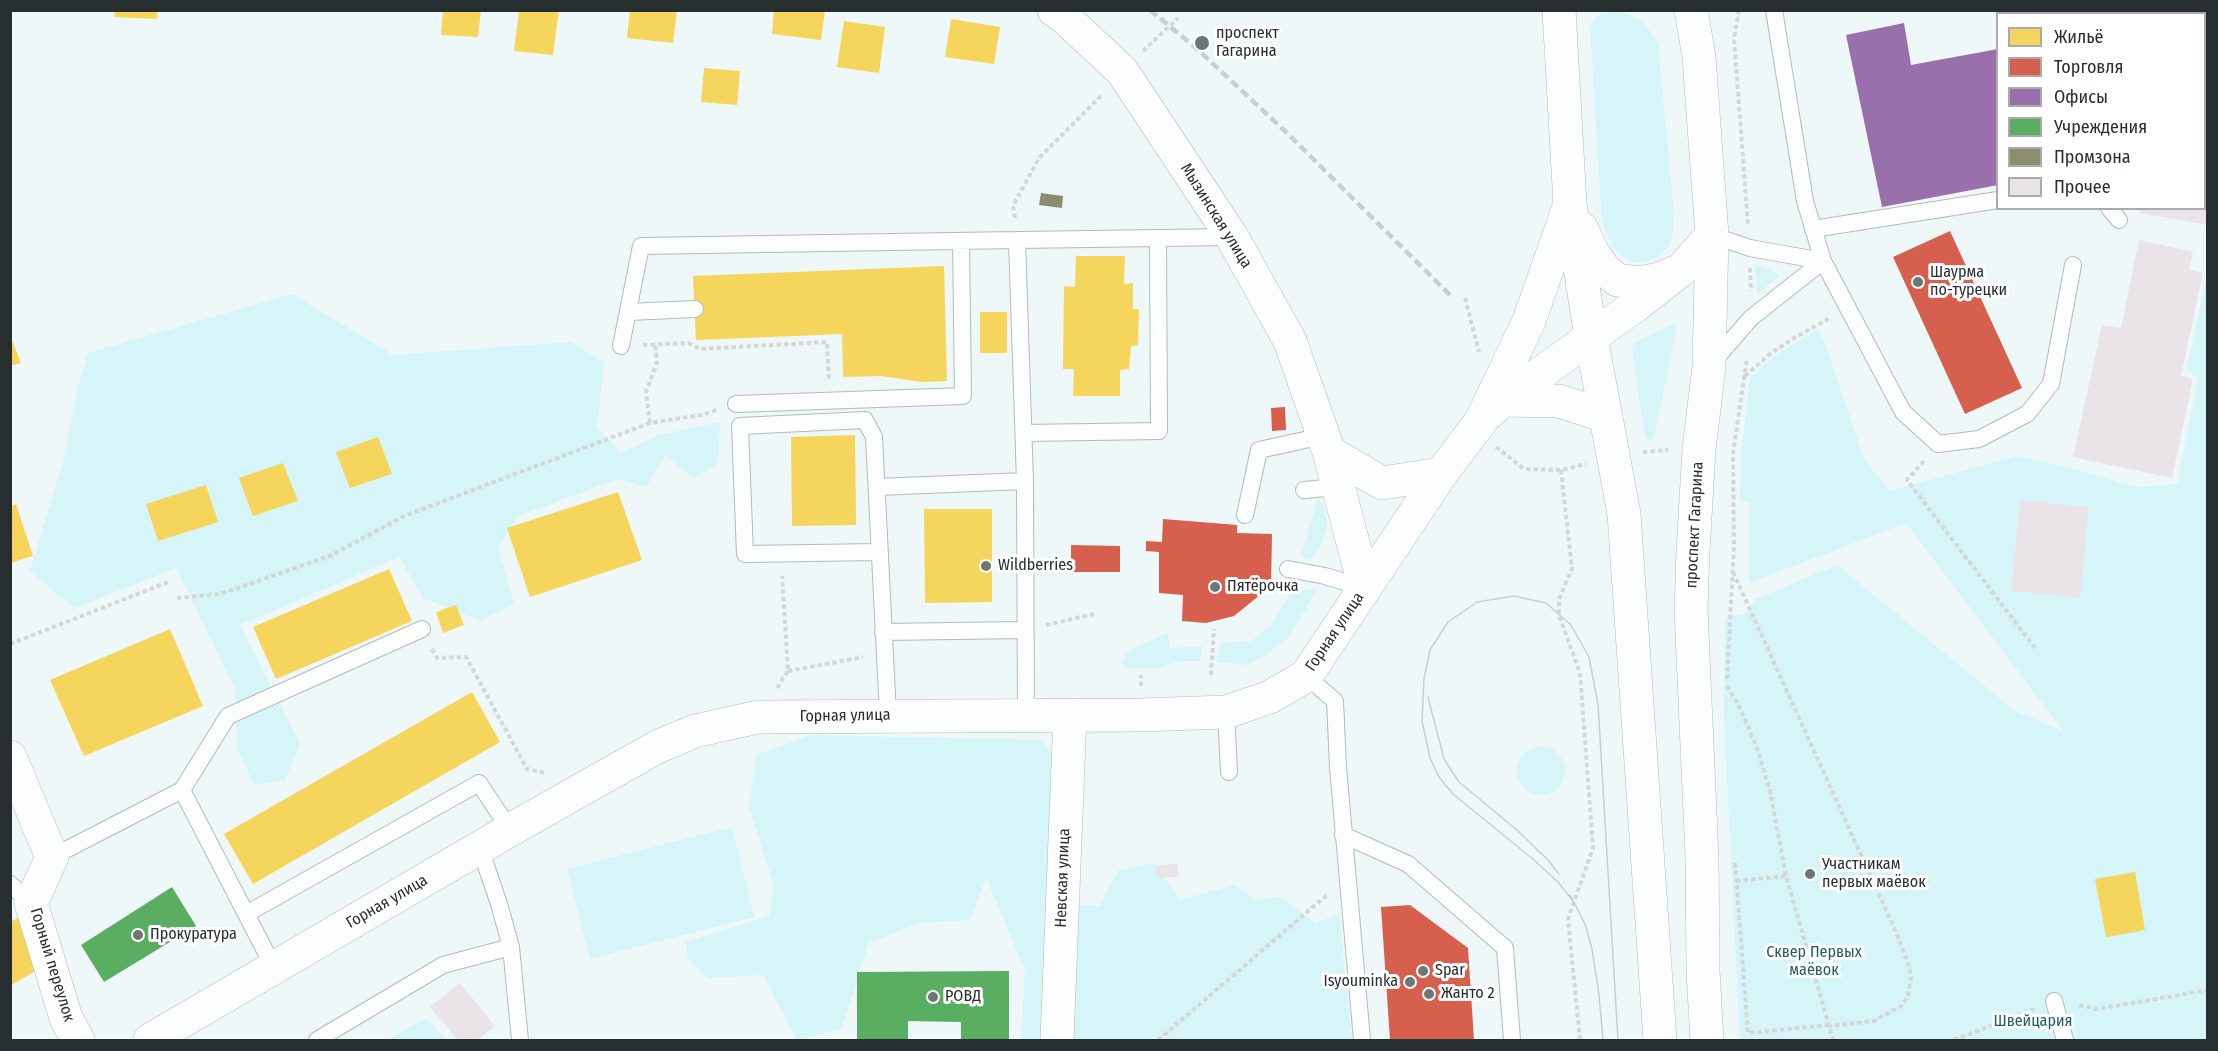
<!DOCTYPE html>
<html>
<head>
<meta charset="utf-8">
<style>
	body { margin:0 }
	#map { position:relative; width:2218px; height:1051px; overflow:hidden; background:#eef8f8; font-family:"Fira Sans Condensed",sans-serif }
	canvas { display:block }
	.frame { position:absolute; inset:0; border:12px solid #272e2f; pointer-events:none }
	.legend { position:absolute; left:1996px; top:12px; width:210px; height:198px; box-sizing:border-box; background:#fff; border:2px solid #a9abac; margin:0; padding:8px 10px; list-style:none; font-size:18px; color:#272e2f }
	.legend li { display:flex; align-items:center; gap:12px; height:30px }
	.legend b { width:30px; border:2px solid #a9abac }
</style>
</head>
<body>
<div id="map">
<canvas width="2218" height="1051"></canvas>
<div class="frame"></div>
<ul class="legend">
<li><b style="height:16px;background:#f6d55c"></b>Жильё</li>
<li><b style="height:16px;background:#d6604d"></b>Торговля</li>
<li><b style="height:16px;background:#9970ab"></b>Офисы</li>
<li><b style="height:16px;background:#5aae61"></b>Учреждения</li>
<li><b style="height:16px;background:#8c8c6e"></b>Промзона</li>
<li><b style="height:16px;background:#eae3e7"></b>Прочее</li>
</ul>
</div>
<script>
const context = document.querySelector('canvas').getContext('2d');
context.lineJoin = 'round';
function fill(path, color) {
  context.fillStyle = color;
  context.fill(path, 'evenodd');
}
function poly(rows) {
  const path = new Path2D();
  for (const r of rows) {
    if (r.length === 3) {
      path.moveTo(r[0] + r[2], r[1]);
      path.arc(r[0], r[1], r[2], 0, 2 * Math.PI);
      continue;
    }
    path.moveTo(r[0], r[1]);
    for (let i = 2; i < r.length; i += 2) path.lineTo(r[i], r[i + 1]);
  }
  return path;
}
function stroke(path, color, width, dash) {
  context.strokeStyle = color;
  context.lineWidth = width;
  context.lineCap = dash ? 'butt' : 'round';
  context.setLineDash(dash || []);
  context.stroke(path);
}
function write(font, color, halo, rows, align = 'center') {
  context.font = font + ' "Fira Sans Condensed",sans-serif';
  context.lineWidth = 6;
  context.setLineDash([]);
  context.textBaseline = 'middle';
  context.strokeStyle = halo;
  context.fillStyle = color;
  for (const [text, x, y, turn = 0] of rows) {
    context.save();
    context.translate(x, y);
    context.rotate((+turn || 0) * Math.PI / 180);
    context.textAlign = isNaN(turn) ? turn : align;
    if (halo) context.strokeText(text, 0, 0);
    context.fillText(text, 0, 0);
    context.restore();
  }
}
const green = poly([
	[1618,12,1632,16,1644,23,1658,43,1674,213,1673,234,1668,247,1657,258,1646,262,1632,262,1622,256,1612,246,1602,222,1590,27,1595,18,1603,13],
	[1755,264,1780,275,1757,295],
	[2207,275,2207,1040,1740,1040,1724,716,1725,618,1746,613,1756,599,1837,565,2014,710,2064,732,1906,523,1749,583,1750,502,1740,501,1741,456,1750,378,1770,359,1817,329,1824,341,1865,461,1890,491,2016,456,2070,468,2137,487,2177,484,2198,378,2186,370],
	[2020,500,2089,507,2079,598,2011,591],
	[292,294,393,355,570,342,604,362,597,428,621,453,659,435,720,422,718,463,694,478,665,456,646,487,618,479,518,516,498,547,514,604,481,621,423,598,399,557,240,625,300,744,285,780,254,785,238,750,235,689,176,568,74,608,30,571,62,465,79,383,88,353],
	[1673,324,1675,325,1676,331,1654,438,1649,440,1645,438,1632,348,1634,343],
	[1318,497,1325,510,1327,527,1322,543,1310,560,1301,556],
	[1318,589,1288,638,1263,657,1245,665,1217,662,1220,643,1252,641,1272,624,1292,591],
	[1168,633,1170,648,1202,646,1200,661,1180,661,1158,668,1128,668,1122,662,1129,650],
	[812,735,1042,740,1053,756,1048,902,1099,906,1119,870,1154,863,1180,900,1235,885,1255,900,1281,897,1316,923,1339,914,1352,1040,1021,1040,1025,970,986,878,970,920,918,923,869,943,841,1029,797,1040,763,975,708,978,687,958,686,942,769,916,774,886,749,806,756,755],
	[1541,771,24],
	[732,827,754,917,590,959,567,869],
	[426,1018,447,1040,387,1040]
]);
const homes = poly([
	[115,10,158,10,157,19,114,17],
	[443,10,481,10,478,37,441,35],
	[519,10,559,10,553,55,514,51],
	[630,10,677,10,673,43,627,38],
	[774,10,825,10,821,40,772,34],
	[951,19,1000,27,994,64,945,57],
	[844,21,885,27,879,73,837,67],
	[704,68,740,71,737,105,701,102],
	[1076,256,1125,256,1124,284,1133,283,1133,309,1139,309,1138,345,1131,346,1129,369,1120,370,1120,396,1073,396,1074,369,1063,369,1064,286,1075,287],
	[944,266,947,381,922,382,881,376,843,377,842,334,696,340,693,276],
	[980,312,1007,312,1007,353,980,353],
	[10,335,21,363,10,366],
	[855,435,856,525,792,526,791,437],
	[378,437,392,474,350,488,336,452],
	[283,463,298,501,253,516,239,478],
	[206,485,218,522,158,541,146,504],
	[618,492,642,560,530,597,507,528],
	[16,504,33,556,10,563,10,506],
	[924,509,992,509,992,602,925,603],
	[389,569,412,621,276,679,253,627],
	[456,605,464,625,443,633,436,612],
	[170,629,203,706,84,756,50,680],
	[472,692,500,742,253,884,224,834],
	[2135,872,2145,930,2106,937,2095,879],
	[18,918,47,964,10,986,10,922]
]);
const shops = poly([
	[1950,231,2022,388,1965,414,1893,257],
	[1285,407,1286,430,1272,431,1271,408],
	[1163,519,1237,525,1237,533,1272,534,1271,586,1234,616,1206,623,1182,621,1183,595,1159,593,1159,552,1146,551,1146,541,1162,542],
	[1071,545,1120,546,1120,572,1071,572],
	[1410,905,1468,948,1474,1040,1390,1040,1381,907]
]);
const offices = poly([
	[1904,23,1911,65,1998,49,1998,185,1882,207,1846,35],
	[2204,38,2208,39,2208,100,2204,100],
	[2206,101,2208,102,2208,124,2204,124]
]);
const public = poly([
	[172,887,196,926,104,982,81,945],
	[1009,971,1009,1040,961,1040,961,1022,908,1021,908,1040,857,1040,857,972]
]);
const industry = poly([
	[1041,193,1063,196,1062,208,1039,205]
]);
const building = poly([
	[2204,126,2208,126,2208,225,2140,213,2141,208,2204,208],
	[2139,240,2193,252,2189,270,2203,273,2181,376,2193,379,2172,478,2073,457,2102,325,2121,328],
	[2020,500,2089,507,2080,598,2011,591],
	[1178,864,1178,877,1157,878,1156,865],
	[460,983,495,1026,478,1040,458,1040,430,1007]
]);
const path = poly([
	[1739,10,1734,38,1748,225],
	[1143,51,1178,18],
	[1015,218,1013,206,1039,158,1103,94],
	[1750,268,1751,291],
	[1465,298,1479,352],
	[643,345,688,343,700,349,827,342,829,380],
	[1745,376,1770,354,1794,338,1830,318],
	[650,423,646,392,657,363,655,345],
	[1496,447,1524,469,1561,470,1586,464],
	[1643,452,1668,450],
	[1924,461,1907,480,2035,648],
	[1561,470,1572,569,1559,599,1559,615,1580,673,1593,848,1568,919,1580,1040],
	[1733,572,1896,932,1909,966,1911,977,1908,996,1901,1006,1874,1021,1829,1026],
	[177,598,220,594,330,556,404,516,650,423,701,415,717,410],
	[1046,625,1094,614],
	[10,644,171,581],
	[432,649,437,658,466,657,527,769,546,773],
	[788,671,863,657],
	[1211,675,1214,629],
	[1727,679,1734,546,1733,454,1747,358],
	[1141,686,1141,675],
	[1727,686,1739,706,1757,748,1770,791,1786,876,1833,1040],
	[777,688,788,671,782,576],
	[1735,863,1748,1033,1829,1025],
	[1736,881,1786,876],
	[2079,1005,2097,1009,2208,990],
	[1158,1040,1328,894],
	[1954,1040,2034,1009]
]);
const service = poly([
	[1774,10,1805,201,1823,261,1903,412,1938,444,1979,439,2027,414,2051,384,2073,265],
	[2109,208,2119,220],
	[1813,229,1998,200],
	[1712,235,1750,248,1823,261],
	[628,312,695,309],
	[621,346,641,246,1017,240],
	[1711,364,1751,318,1823,261],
	[736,404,963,396,961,241],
	[1024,433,1159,431,1158,239],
	[877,487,1025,481],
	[1304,490,1338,487],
	[1245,515,1259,450,1323,436],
	[879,552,745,554,740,426,865,420,874,437,888,715],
	[1288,569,1325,576,1365,588],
	[883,632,1025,630],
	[1306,676,1335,701,1338,767,1362,1040],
	[1226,712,1229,772],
	[1026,716,1025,481,1017,240,1232,237],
	[182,790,274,968],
	[1343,835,1408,864,1505,948,1512,1040],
	[480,848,499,904,511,947,520,1040],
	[52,857,182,790,228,716,422,629],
	[10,884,31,903],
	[246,914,479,783,510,830],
	[2054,1001,2065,1040],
	[317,1040,443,965,511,947]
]);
const minor = poly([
	[1054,10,1065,18,1122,71,1232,237,1290,341,1329,452,1365,588],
	[1329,452,1382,483,1441,474],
	[10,757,52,857,31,903,66,1018,78,1040],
	[1057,1040,1070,715]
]);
const secondary = poly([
	[1503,400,1559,401,1606,416],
	[1490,412,1503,400,1635,306,1680,271],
	[150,1040,510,830,657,747,695,731,758,717,1141,715,1226,712,1270,697,1306,676,1441,474,1481,421,1529,321,1570,204]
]);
const primary = poly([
	[1559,10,1570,204,1591,337,1624,514,1660,1040],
	[1691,10,1699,57,1712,235,1709,366,1699,450,1693,551,1691,610,1702,858,1703,971,1707,1040],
	[1581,228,1593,253,1604,269,1617,280,1639,283,1660,279,1681,270,1712,235]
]);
const tram = poly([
	[1428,697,1444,759,1459,782,1518,831,1548,860,1559,874],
	[1570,895,1585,924,1592,949,1599,995,1603,1040],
	[1573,901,1558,882,1534,860,1453,794,1439,777,1430,758,1422,721,1424,679,1430,650,1448,622,1477,602,1514,596,1546,603,1571,625,1589,657,1598,704,1618,1040]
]);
const rail = poly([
	[1150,10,1196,48,1286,132,1450,295]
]);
const markers = [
	[1202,43,8,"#6d7575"],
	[1918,282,6,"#6d7575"],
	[986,566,6,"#6d7575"],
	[1215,587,6,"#6d7575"],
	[1810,874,6,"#6d7575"],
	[138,935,6,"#6d7575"],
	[1423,971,6,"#6d7575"],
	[1410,982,6,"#6d7575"],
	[1429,994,6,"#6d7575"],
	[933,997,6,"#6d7575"]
];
const poiNames = [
	["проспект",1216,34],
	["Гагарина",1216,52],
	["Шаурма",1930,273],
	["по-турецки",1930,291],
	["Wildberries",998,566],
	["Пятёрочка",1227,587],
	["Участникам",1822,865],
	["первых маёвок",1822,883],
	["Прокуратура",150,935],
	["Spar",1435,971],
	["Isyouminka",1398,982,"right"],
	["Жанто 2",1441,994],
	["РОВД",945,997]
];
const streetNames = [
	["Мызинская улица",1216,216,58],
	["проспект Гагарина",1695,525,-87],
	["Горная улица",1335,632,-56],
	["Горная улица",845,716,-1],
	["Невская улица",1063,878,-88],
	["Горная улица",387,902,-30],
	["Горный переулок",52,965,73]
];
const parkNames = [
	["Сквер Первых",1814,953],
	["маёвок",1814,971],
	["Швейцария",2033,1022]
];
fill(green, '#d6f5f8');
fill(homes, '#f6d55c');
fill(shops, '#d6604d');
fill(offices, '#9970ab');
fill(public, '#5aae61');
fill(industry, '#8c8c6e');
fill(building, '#eae3e7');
stroke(service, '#b3baba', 18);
stroke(minor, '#b3baba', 34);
stroke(secondary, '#b3baba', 34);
stroke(primary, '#b3baba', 34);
stroke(path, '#d4d7d7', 4, [4.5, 3]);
stroke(service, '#fcfefe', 16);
stroke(minor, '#fcfefe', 33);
stroke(secondary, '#fcfefe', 33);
stroke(primary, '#fcfefe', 33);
stroke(tram, '#cbcece', 1.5);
stroke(rail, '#cbcece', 4.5, [9, 4.5]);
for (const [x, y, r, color] of markers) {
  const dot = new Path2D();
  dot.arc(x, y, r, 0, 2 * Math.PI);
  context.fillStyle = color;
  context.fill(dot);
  stroke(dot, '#fff', 2);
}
write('16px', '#272e2f', '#fff', poiNames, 'left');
write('16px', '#272e2f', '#fff', streetNames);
write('16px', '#205e65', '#fff', parkNames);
</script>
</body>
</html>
